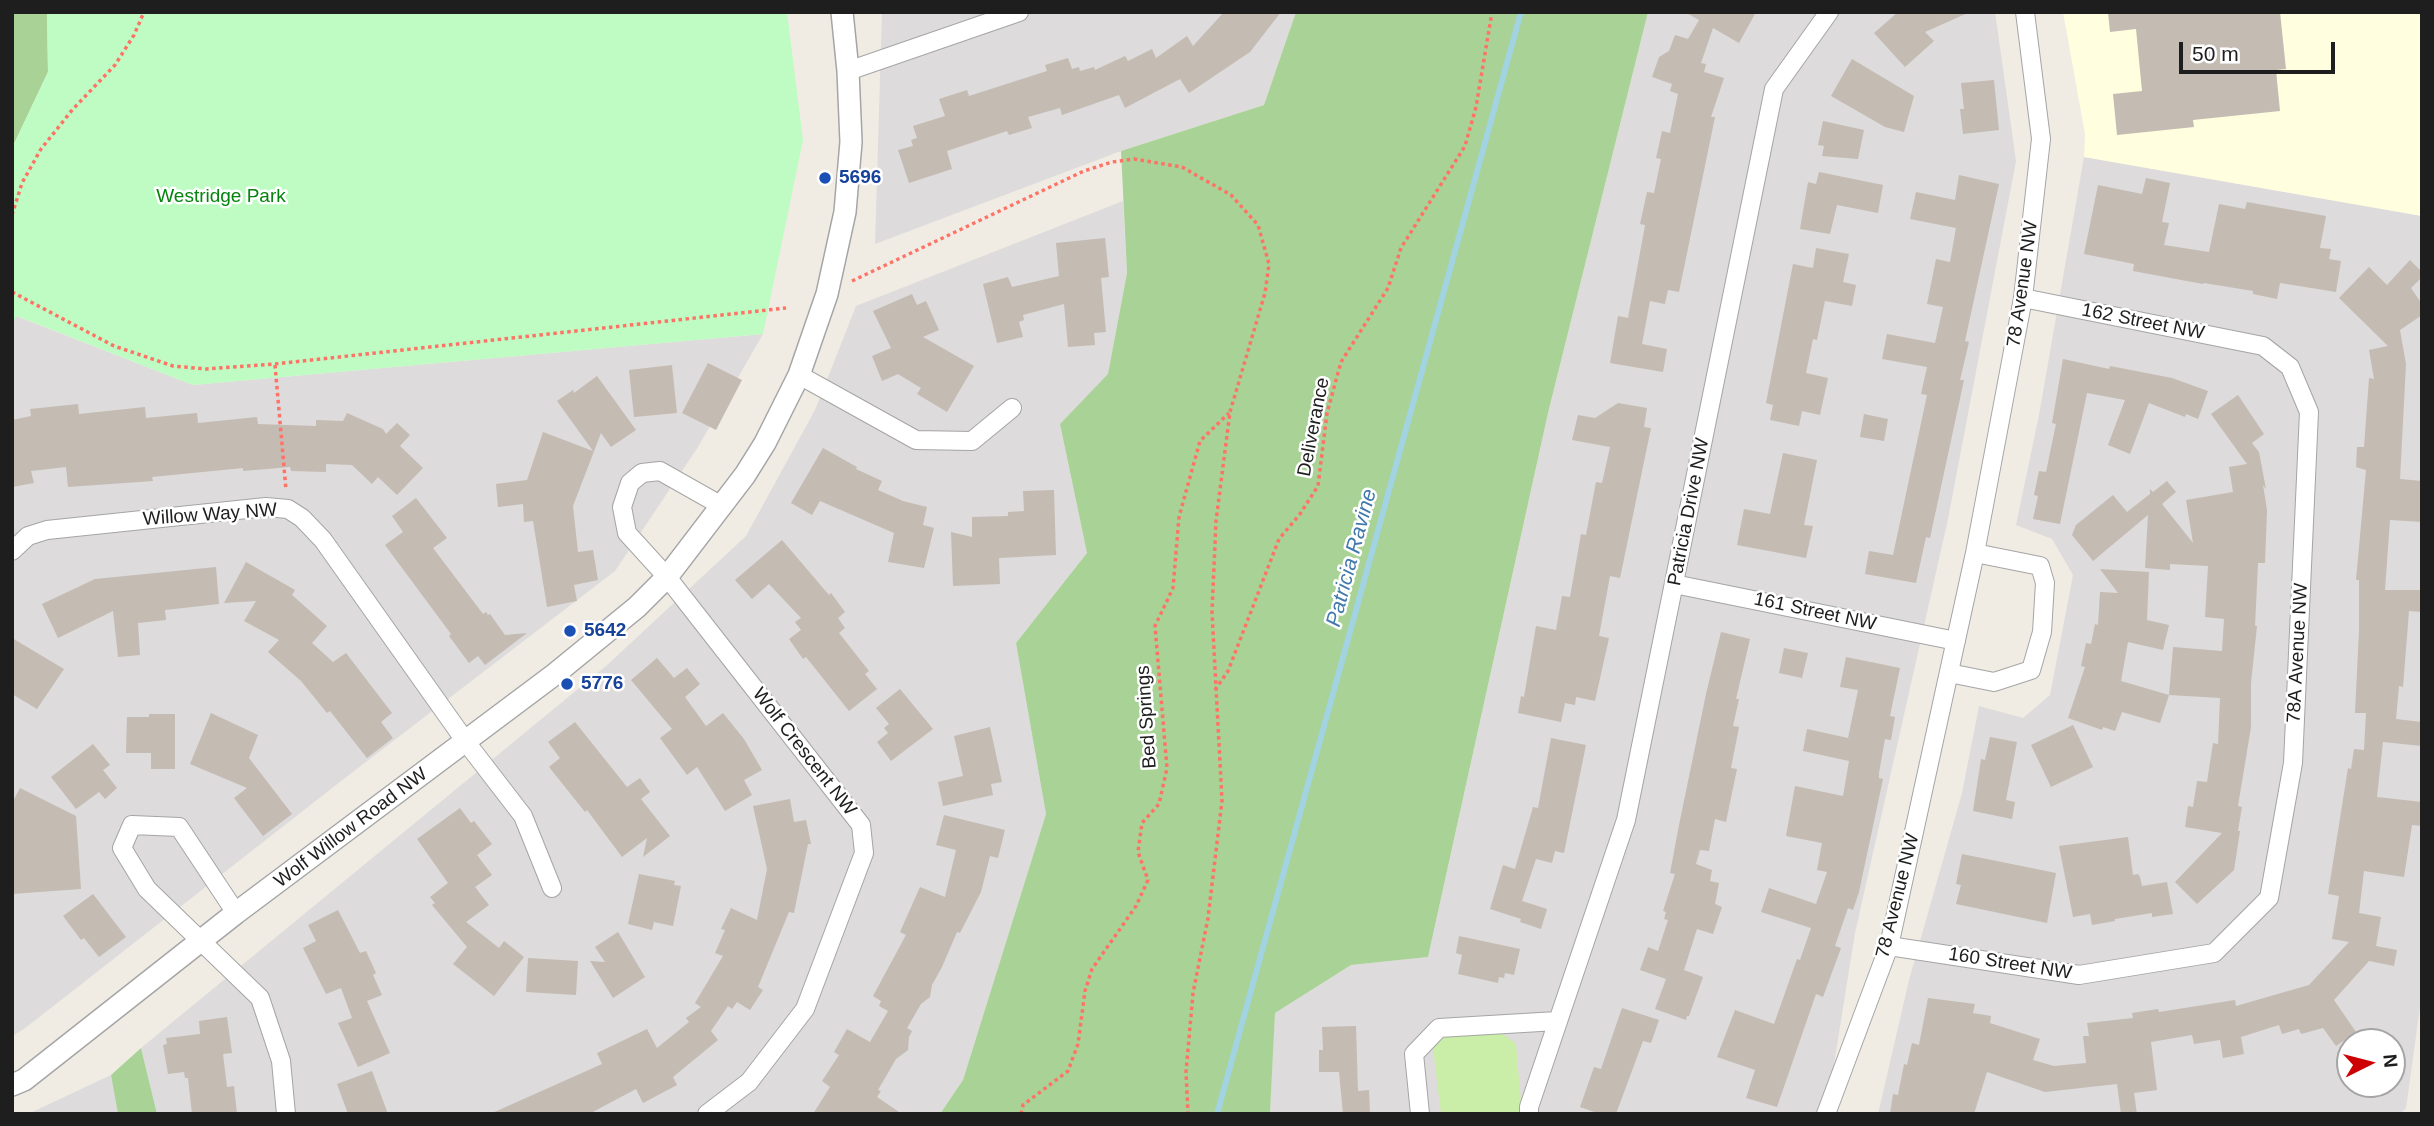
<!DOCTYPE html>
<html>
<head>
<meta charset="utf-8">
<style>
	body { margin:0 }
	#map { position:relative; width:2434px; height:1126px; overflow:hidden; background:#f0ece4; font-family:Arial,sans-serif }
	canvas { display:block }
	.frame { position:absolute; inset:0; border:14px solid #1e1e1e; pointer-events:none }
	.north { position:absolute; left:2336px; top:1028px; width:70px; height:70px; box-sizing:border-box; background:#fff; border:2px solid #a5a5a5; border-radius:50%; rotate:84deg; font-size:19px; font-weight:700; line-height:28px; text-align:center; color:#1e1e1e }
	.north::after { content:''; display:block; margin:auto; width:24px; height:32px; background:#cd0003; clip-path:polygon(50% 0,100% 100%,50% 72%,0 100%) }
	.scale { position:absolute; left:2179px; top:42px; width:156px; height:32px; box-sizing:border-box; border:4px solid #1e1e1e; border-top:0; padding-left:9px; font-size:21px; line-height:24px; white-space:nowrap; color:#1e1e1e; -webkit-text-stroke:5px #fff; paint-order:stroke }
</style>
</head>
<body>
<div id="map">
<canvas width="2434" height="1126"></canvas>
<div class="frame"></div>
<div class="north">N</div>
<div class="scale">50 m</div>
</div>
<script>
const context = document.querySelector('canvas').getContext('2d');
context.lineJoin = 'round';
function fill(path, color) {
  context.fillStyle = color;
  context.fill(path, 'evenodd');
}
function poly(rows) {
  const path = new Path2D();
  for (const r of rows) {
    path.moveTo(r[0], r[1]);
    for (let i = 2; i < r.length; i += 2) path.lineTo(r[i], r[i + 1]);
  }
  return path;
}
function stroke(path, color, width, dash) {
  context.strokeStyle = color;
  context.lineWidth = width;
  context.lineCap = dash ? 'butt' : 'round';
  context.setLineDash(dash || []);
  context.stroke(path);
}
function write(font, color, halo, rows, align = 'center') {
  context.font = font + ' Arial,sans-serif';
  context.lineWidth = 5;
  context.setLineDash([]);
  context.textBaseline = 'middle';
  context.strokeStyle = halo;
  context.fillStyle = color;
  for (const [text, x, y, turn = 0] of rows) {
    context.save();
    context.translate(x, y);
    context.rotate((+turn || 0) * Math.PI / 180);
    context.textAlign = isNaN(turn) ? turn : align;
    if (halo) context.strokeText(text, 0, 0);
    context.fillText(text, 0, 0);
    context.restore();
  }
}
const residential = poly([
	[882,12,1296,12,1264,105,1121,151,875,244],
	[1648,12,1995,12,2016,161,1948,519,1855,933,1826,1114,1270,1114,1275,1013,1351,965,1428,957,1548,413],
	[2084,157,2422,216,2422,993,2406,1108,2400,1114,1878,1114,1909,980,1962,793,1979,706,2023,718,2050,695,2073,575,2052,539,2016,525,2039,415],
	[2350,1042,2392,1042,2392,1084,2350,1084],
	[1123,201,1127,273,1108,375,1060,424,1087,553,1016,643,1046,814,963,1080,940,1114,157,1114,141,1048,606,666,746,536,815,410,856,306],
	[16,316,193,385,763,334,698,447,615,571,345,778,24,1029,12,1036,12,323],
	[111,1075,118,1114,28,1114]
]);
const education = poly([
	[2063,12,2422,12,2422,216,2084,157,2085,134]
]);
const grass = poly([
	[1447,1034,1503,1034,1516,1044,1522,1114,1441,1114,1433,1048]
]);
const forest = poly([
	[12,12,47,12,48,72,12,148],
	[1296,12,1648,12,1548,413,1428,957,1351,965,1275,1013,1270,1114,940,1114,963,1080,1046,814,1016,643,1087,553,1060,424,1108,374,1127,273,1121,151,1264,105],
	[141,1048,157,1114,118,1114,111,1075]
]);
const park = poly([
	[47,12,787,12,803,140,763,334,193,385,17,316,12,323,12,148,48,72]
]);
const stream = poly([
	[1217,1114,1521,12]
]);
const building = poly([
	[1224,12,1281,12,1250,52,1189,93,1180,79,1125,108,1119,95,1062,115,1060,108,1028,117,1032,128,1009,135,1007,131,947,151,952,169,909,183,898,150,913,146,911,140,917,138,913,126,945,116,939,99,967,90,969,96,1047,71,1045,65,1068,58,1072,69,1079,67,1080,71,1094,67,1095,70,1125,56,1128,61,1152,49,1156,58,1187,36,1193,46],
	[1685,12,1756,12,1739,43,1713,28,1701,63,1706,64,1704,72,1724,78,1711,117,1715,117,1679,292,1668,290,1665,304,1650,301,1642,344,1667,349,1663,372,1610,363,1618,316,1628,318,1644,231,1645,225,1640,224,1647,192,1654,193,1661,159,1656,158,1662,131,1670,133,1678,94,1670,91,1672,84,1652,77,1659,57,1669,51,1675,35,1688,39,1699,20],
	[1898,12,1970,12,1925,32,1934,41,1905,67,1874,33],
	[2108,12,2280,12,2286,69,2276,70,2280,111,2193,120,2194,127,2117,135,2113,94,2142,91,2136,29,2110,32],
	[1852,59,1914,96,1904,132,1885,127,1831,96],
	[1994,80,1999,130,1963,134,1960,109,1964,109,1961,83],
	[1823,121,1864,130,1858,159,1822,156,1824,146,1818,145],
	[1819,172,1883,185,1878,213,1837,205,1830,234,1800,229,1808,182,1816,184],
	[1959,175,1999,184,1965,341,1969,342,1960,380,1964,380,1930,538,1926,537,1916,583,1865,574,1869,551,1893,555,1927,395,1921,394,1927,367,1882,359,1887,334,1935,343,1943,307,1927,304,1936,259,1950,262,1956,228,1910,219,1916,192,1955,200],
	[2146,178,2170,183,2162,222,2169,223,2164,245,2209,252,2219,204,2245,209,2247,202,2326,216,2320,248,2331,249,2329,259,2341,261,2336,292,2280,283,2277,299,2253,294,2253,291,2204,283,2203,284,2133,271,2134,264,2084,254,2098,185,2142,194],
	[1105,238,1109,277,1101,278,1106,332,1094,333,1095,345,1068,347,1064,304,1023,315,1024,320,1019,322,1023,337,997,343,983,284,1008,277,1012,287,1059,276,1056,243],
	[1816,248,1849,254,1843,282,1856,285,1852,306,1825,301,1817,340,1813,339,1806,373,1828,378,1820,415,1802,411,1799,426,1770,420,1773,405,1766,403,1793,264,1813,268],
	[2410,260,2422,272,2422,277,2411,288,2422,304,2422,315,2400,330,2406,364,2400,479,2422,481,2422,522,2390,520,2385,590,2422,590,2422,612,2409,611,2403,687,2399,686,2396,719,2422,722,2422,746,2383,742,2377,797,2422,802,2422,826,2412,825,2404,877,2364,871,2359,913,2381,917,2376,946,2397,950,2394,966,2369,961,2334,1000,2356,1032,2336,1046,2323,1028,2301,1034,2299,1029,2282,1034,2279,1025,2241,1037,2244,1054,2223,1058,2220,1040,2194,1044,2192,1035,2151,1042,2157,1090,2134,1093,2137,1114,2121,1114,2117,1084,2045,1092,1987,1072,1974,1114,1890,1114,1893,1094,1898,1095,1904,1064,1907,1065,1912,1043,1919,1045,1928,998,1975,1004,1973,1013,1991,1016,1990,1023,2040,1039,2033,1060,2054,1066,2086,1063,2083,1036,2089,1036,2087,1023,2133,1018,2132,1013,2158,1009,2159,1012,2235,1000,2236,1006,2309,985,2349,942,2332,939,2339,896,2328,894,2348,768,2351,769,2354,749,2364,750,2366,713,2355,713,2359,631,2359,580,2356,580,2366,470,2356,467,2357,447,2364,447,2369,378,2374,379,2369,350,2388,346,2339,298,2369,267,2387,285],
	[912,294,917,305,926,301,939,330,923,337,974,366,947,412,917,394,921,388,898,374,882,381,872,356,891,348,873,311],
	[2063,359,2109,369,2110,366,2172,378,2208,391,2198,419,2186,414,2185,417,2149,403,2130,454,2108,445,2125,400,2087,393,2060,524,2033,519,2038,496,2034,495,2039,471,2046,472,2056,424,2052,423],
	[708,363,742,380,716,430,682,413],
	[672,365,677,413,634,417,629,370],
	[597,376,636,430,611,447,601,433,573,506,578,552,593,550,598,580,574,585,577,601,547,607,533,521,524,522,523,504,498,507,496,484,527,480,543,432,593,451,557,401,573,390,574,393],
	[2238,395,2264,434,2252,443,2259,452,2266,489,2263,485,2267,510,2265,563,2258,563,2255,626,2257,626,2251,683,2251,727,2238,806,2242,807,2238,831,2240,831,2234,870,2197,904,2175,882,2222,833,2185,827,2188,806,2193,807,2197,781,2207,782,2213,743,2218,744,2220,698,2169,695,2173,647,2222,651,2224,619,2205,617,2208,566,2170,564,2170,570,2145,568,2148,515,2093,561,2072,535,2076,525,2113,495,2127,512,2150,494,2150,489,2153,492,2167,481,2176,492,2162,504,2193,543,2186,500,2233,492,2229,467,2247,464,2211,414],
	[1618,403,1647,408,1644,427,1651,428,1620,578,1610,576,1599,636,1609,638,1595,701,1576,697,1575,705,1565,703,1561,722,1518,713,1521,696,1524,697,1536,626,1556,630,1562,596,1570,597,1581,534,1586,535,1596,482,1602,483,1610,447,1572,440,1578,415,1595,418],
	[78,404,79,414,145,407,146,418,197,413,198,423,257,417,258,424,316,426,316,420,343,421,347,413,383,429,386,434,397,423,410,435,400,446,423,468,397,495,378,477,372,484,352,465,326,464,326,472,291,471,290,467,243,471,243,468,152,477,153,481,68,487,66,467,31,471,34,483,12,487,12,420,31,416,30,409],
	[1864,414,1888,419,1884,441,1860,437],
	[823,448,857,467,856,469,882,481,878,490,903,501,927,507,923,525,934,528,924,568,888,562,894,533,820,501,812,515,791,503],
	[1783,453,1817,460,1804,525,1813,526,1806,558,1737,545,1744,509,1770,514],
	[1054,490,1056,555,999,558,1000,584,953,586,951,532,972,537,972,517,1008,516,1008,512,1024,511,1023,491],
	[416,498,447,538,433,548,483,614,486,612,488,615,490,614,505,635,527,633,485,665,478,656,469,663,449,636,451,634,385,545,403,532,392,516],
	[782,540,829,595,831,593,845,612,838,618,845,628,839,633,869,671,865,674,877,689,849,711,806,657,803,659,789,639,801,630,795,622,801,618,769,584,752,599,735,580],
	[246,562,295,590,292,595,327,626,312,643,333,662,346,653,392,713,381,722,393,738,367,758,330,711,327,713,301,681,268,652,279,640,244,621,256,601,224,603],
	[216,567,219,604,165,610,166,620,138,623,140,655,118,657,113,611,58,638,42,604,95,579],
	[2100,569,2149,572,2147,620,2169,625,2163,650,2128,642,2121,681,2169,695,2160,723,2122,712,2115,731,2103,727,2102,730,2068,718,2085,667,2081,666,2086,643,2091,644,2095,624,2098,625,2100,592,2118,593],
	[1721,632,1750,639,1736,699,1739,699,1733,726,1739,727,1731,768,1737,769,1726,822,1715,819,1709,851,1700,850,1696,864,1712,870,1710,881,1719,883,1715,904,1722,907,1713,934,1697,929,1684,970,1703,977,1689,1016,1687,1016,1686,1020,1655,1009,1666,979,1640,970,1648,947,1658,951,1668,920,1664,919,1666,912,1663,911,1675,874,1670,873,1679,825,1706,694],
	[12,638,64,669,37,709,12,694],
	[1784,648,1808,653,1802,678,1779,673],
	[1846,657,1900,668,1890,716,1895,717,1891,740,1885,739,1879,773,1879,778,1883,779,1859,892,1853,910,1848,908,1835,946,1841,948,1823,997,1816,994,1777,1107,1746,1098,1755,1070,1717,1057,1735,1010,1774,1024,1797,959,1800,960,1811,928,1761,912,1769,888,1816,904,1827,872,1817,870,1822,843,1786,836,1795,786,1843,796,1849,761,1803,751,1807,729,1848,738,1858,690,1840,687],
	[657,658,674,678,687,668,700,684,685,697,706,726,723,713,744,739,762,770,744,780,752,795,725,811,697,767,687,775,660,738,672,729,631,680],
	[900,689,933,729,891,761,877,742,888,733,884,728,889,724,876,708],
	[211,713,258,735,249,758,292,814,263,836,234,798,247,788,190,764],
	[149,714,175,714,175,769,151,769,151,753,126,753,127,717,149,717],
	[575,722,627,787,640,778,650,792,641,799,670,836,643,857,647,838,622,857,587,810,585,812,549,767,560,758,548,742],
	[2073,725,2093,767,2051,787,2031,745],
	[990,727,1002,782,991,784,993,795,943,806,938,782,963,776,954,736],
	[1990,737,2017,742,2006,800,2015,802,2012,819,1973,811,1981,759,1985,760],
	[1551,738,1586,745,1564,853,1555,851,1552,863,1536,859,1522,901,1547,909,1541,929,1520,922,1521,919,1490,909,1503,865,1515,869,1533,807,1538,808],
	[93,744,110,765,103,770,117,788,105,799,99,792,76,809,51,777],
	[20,788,76,816,81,889,12,894,12,803],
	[790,799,794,822,806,820,811,844,808,844,794,913,789,912,758,987,763,990,750,1010,737,1002,732,1009,728,1006,711,1031,718,1040,673,1077,677,1085,643,1103,636,1089,589,1114,490,1114,602,1064,597,1053,647,1029,657,1048,689,1022,686,1018,701,1007,695,1003,723,956,715,953,725,930,721,929,731,908,757,920,767,869,753,806],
	[460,808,471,823,474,821,492,844,477,855,492,875,475,887,489,905,466,922,499,948,504,941,524,957,494,996,453,964,467,947,432,905,435,903,430,897,448,883,417,839],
	[944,815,1005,830,998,858,990,856,981,892,960,933,957,932,942,967,932,985,930,997,921,1004,907,1028,912,1031,909,1037,908,1050,896,1059,878,1090,881,1091,877,1097,902,1114,813,1114,830,1087,822,1081,839,1055,834,1052,847,1029,870,1042,888,1011,879,1006,881,1001,873,996,906,935,900,932,920,887,945,897,956,850,936,845],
	[2128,837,2133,875,2138,874,2140,877,2142,886,2167,882,2173,914,2152,917,2152,913,2115,919,2115,921,2092,925,2090,914,2073,917,2059,846],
	[1962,854,2056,873,2047,923,1956,904,1961,885,1956,884],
	[639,874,675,881,674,885,681,886,673,926,654,922,652,930,628,924],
	[93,894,126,937,99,957,84,938,81,940,63,916],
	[338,910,360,953,366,951,376,973,373,975,382,995,367,1001,390,1053,358,1067,338,1023,352,1018,341,988,326,994,303,948,316,941,308,925],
	[618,932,645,977,613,998,590,961,605,962,595,947],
	[1459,936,1520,949,1514,975,1505,973,1504,978,1499,977,1498,983,1458,974,1462,955,1456,953],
	[528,958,578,961,576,995,526,992],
	[1622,1008,1659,1020,1651,1043,1643,1041,1616,1114,1600,1114,1580,1107,1594,1067,1601,1069],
	[227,1017,232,1053,223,1054,227,1087,234,1086,237,1114,192,1114,188,1078,185,1078,184,1072,168,1074,163,1045,167,1044,166,1038,200,1034,199,1021],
	[1356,1026,1358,1091,1369,1090,1370,1114,1343,1114,1339,1072,1319,1072,1319,1050,1323,1050,1322,1027],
	[372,1071,388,1114,348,1114,337,1084]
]);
const path = poly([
	[12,215,22,183,41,149,73,109,115,65,134,35,144,12],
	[852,281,1084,171,1112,162,1134,159,1182,167,1231,195,1258,225,1269,264,1265,293,1230,412,1216,521,1212,612,1222,801,1208,918,1193,993,1186,1072,1188,1114],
	[12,292,114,346,173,366,206,369,275,364,786,308],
	[275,365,286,490],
	[1215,690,1228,671,1279,539,1300,514,1318,486,1327,413,1341,362,1388,288,1401,248,1465,146,1476,107,1492,12],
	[1021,1114,1023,1105,1068,1071,1078,1044,1085,991,1092,969,1136,906,1148,880,1138,852,1142,823,1159,804,1167,768,1155,626,1173,588,1179,517,1200,441,1229,413]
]);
const minor = poly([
	[848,71,1019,12],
	[799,375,916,440,972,441,1012,408],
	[12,551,28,536,47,530,266,507,288,509,302,518,323,540,466,742,523,816,552,888],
	[1674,584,1956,641],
	[1949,673,1994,682,2031,670,2042,632,2045,583,2040,566,1975,553],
	[236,913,179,827,132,825,122,848,147,889,260,998,281,1061,286,1114],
	[1889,946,2079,975,2214,953,2269,898,2293,763,2309,412,2290,367,2263,346,2023,298],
	[707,1114,749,1082,805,1009,864,853,861,825,667,577,627,533,622,507,630,483,642,473,660,471,722,506],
	[1420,1114,1414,1054,1439,1028,1557,1021],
	[1529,1114,1529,1107,1626,820,1774,89,1829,12],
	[1826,1114,1889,946,1975,553,2023,298,2041,139,2025,12]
]);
const tertiary = poly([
	[12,1085,24,1080,236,913,555,674,637,607,667,577,745,475,765,443,799,375,827,294,845,212,851,142,848,71,842,12]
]);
const markers = [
	[825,178,7,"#1a4fb4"],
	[570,631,7,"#1a4fb4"],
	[567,684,7,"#1a4fb4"]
];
const transitNames = [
	["5696",839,178],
	["5642",584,631],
	["5776",581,684]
];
const parkNames = [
	["Westridge Park",221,197]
];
const streetNames = [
	["78 Avenue NW",2023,284,-82],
	["162 Street NW",2143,322,11],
	["Deliverance",1314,427,-79],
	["Patricia Drive NW",1689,512,-79],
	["Willow Way NW",210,515,-4],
	["161 Street NW",1815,612,12],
	["78A Avenue NW",2298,653,-87],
	["Bed Springs",1147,717,-94],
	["Wolf Crescent NW",804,752,52],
	["Wolf Willow Road NW",351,828,-37],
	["78 Avenue NW",1898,896,-76],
	["160 Street NW",2010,964,9]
];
const waterNames = [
	["Patricia Ravine",1352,558,-75]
];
fill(residential, '#dddbdb');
fill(education, '#fffede');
fill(grass, '#caeda7');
fill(forest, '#a9d296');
fill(park, '#bffcc3');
stroke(stream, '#a2d3e0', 6);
fill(building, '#c4bbb3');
stroke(minor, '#a5a5a5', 20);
stroke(tertiary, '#a5a5a5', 24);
stroke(path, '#ff7366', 3.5, [3.5, 3.5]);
stroke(minor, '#fff', 18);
stroke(tertiary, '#fff', 21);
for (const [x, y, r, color] of markers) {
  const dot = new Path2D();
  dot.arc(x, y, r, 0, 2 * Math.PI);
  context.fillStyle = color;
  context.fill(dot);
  stroke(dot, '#fff', 2.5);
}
write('bold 19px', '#164399', '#fff', transitNames, 'left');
write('19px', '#05840e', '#fff', parkNames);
write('19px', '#1e1e1e', '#fff', streetNames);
write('italic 21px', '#4279ac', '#fff', waterNames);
</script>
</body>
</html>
